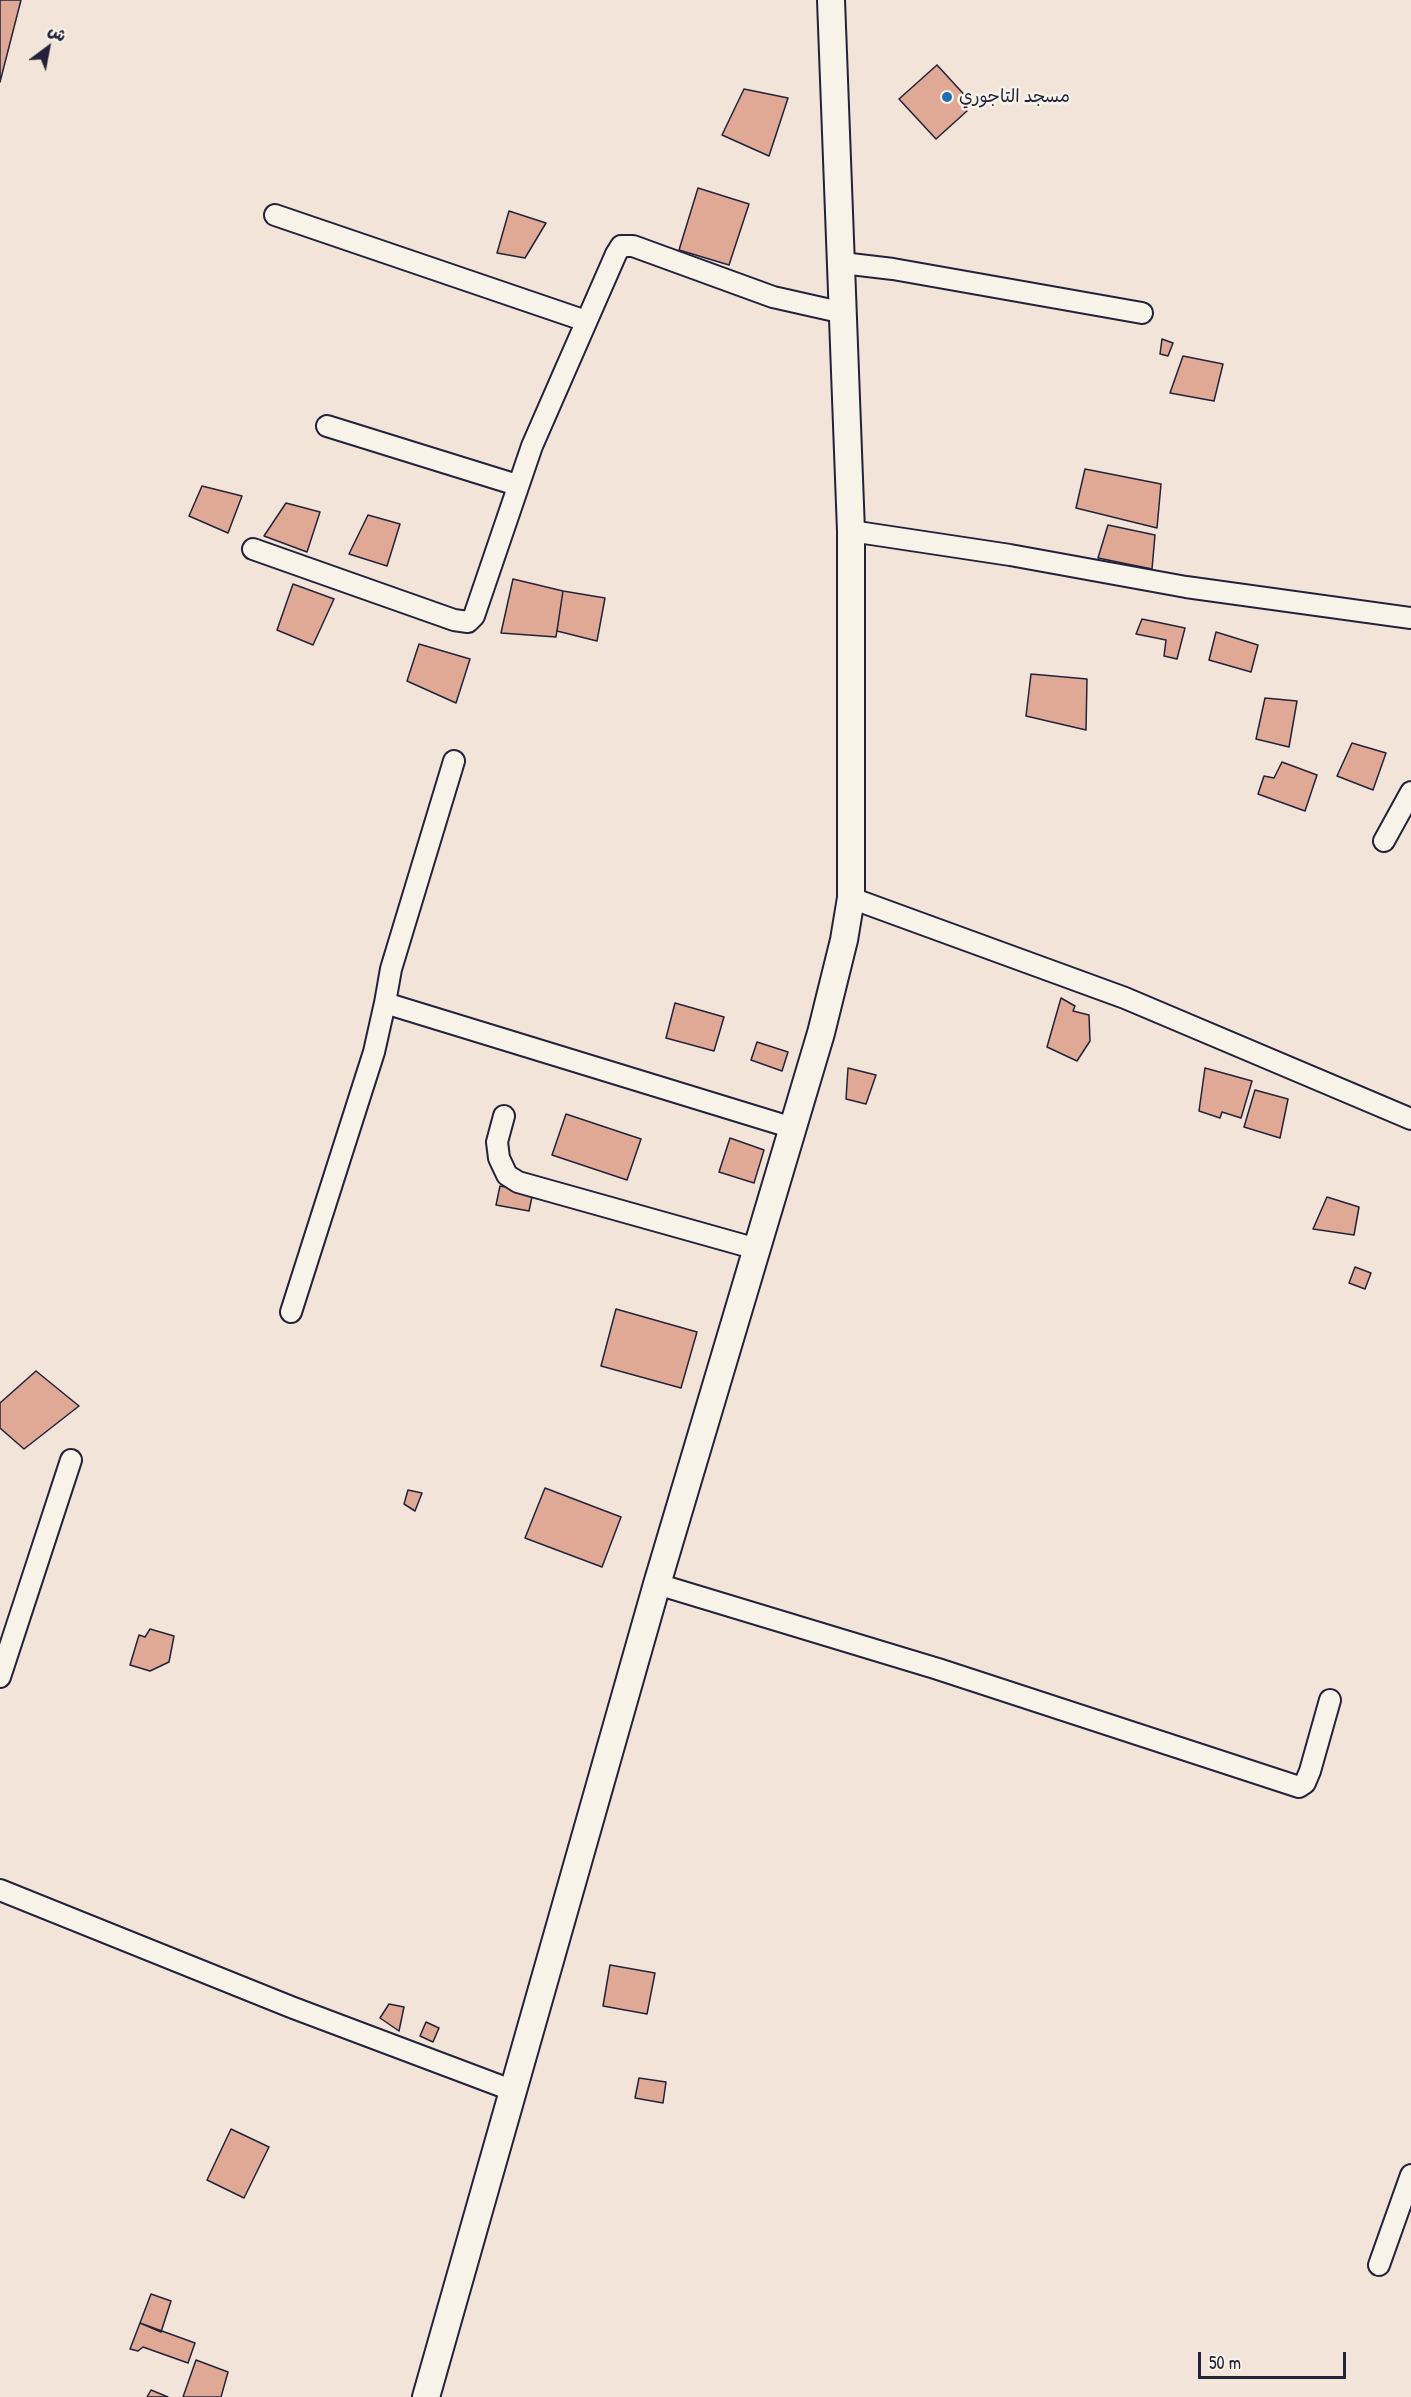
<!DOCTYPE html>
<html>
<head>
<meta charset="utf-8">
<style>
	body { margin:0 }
	#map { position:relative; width:1411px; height:2397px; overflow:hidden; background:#f2e4d8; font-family:"Patrick Hand","Playpen Sans Arabic",sans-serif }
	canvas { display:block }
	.north { position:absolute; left:18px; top:18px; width:60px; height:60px; -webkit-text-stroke:4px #f7f3e8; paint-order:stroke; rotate:32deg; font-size:16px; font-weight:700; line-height:24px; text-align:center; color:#22223b }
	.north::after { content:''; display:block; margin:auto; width:21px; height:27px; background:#22223b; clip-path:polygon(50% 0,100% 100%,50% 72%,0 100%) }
	.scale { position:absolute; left:1198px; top:2352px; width:148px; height:27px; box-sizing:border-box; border:3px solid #22223b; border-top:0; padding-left:8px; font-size:18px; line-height:21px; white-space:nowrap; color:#22223b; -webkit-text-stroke:4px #f7f3e8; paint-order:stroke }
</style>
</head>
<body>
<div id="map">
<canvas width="1411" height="2397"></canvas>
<div class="north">ش</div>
<div class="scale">50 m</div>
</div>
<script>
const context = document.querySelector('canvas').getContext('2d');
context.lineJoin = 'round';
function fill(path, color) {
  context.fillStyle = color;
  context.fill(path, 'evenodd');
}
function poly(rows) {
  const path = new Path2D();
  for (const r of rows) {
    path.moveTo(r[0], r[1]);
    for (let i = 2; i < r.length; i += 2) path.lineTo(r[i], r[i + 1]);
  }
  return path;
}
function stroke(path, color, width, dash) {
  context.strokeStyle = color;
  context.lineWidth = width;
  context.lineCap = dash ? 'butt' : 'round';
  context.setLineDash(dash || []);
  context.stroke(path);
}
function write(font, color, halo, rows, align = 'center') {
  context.font = font + ' "Patrick Hand","Playpen Sans Arabic",sans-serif';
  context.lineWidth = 5;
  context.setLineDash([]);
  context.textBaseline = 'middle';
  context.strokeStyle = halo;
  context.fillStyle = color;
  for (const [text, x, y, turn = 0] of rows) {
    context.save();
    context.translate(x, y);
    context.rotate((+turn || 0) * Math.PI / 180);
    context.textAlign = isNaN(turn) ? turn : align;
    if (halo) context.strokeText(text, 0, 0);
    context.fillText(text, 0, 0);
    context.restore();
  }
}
const building = poly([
	[0,0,21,0,0,82,0,0],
	[937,65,971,102,964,108,967,111,936,139,899,99,937,65],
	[744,89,788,98,769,156,722,135,744,89],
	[698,188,749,204,729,265,679,250,698,188],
	[509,211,546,223,525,258,497,253,509,211],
	[1162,339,1173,343,1168,356,1160,354,1162,339],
	[1183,356,1223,364,1214,401,1170,393,1183,356],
	[1085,469,1161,484,1157,528,1076,508,1085,469],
	[202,486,242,496,228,533,189,516,202,486],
	[286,503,320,512,307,552,264,536,286,503],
	[368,515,400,524,387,566,349,554,368,515],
	[1108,525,1155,535,1152,569,1098,558,1108,525],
	[513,579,563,591,556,637,501,633,513,579],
	[293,584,334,599,313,645,277,630,293,584],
	[563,591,605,598,597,641,557,631,563,591],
	[1142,619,1185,628,1177,659,1164,656,1166,640,1136,634,1142,619],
	[1216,632,1258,645,1251,672,1209,660,1216,632],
	[419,644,470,659,456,703,407,681,419,644],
	[1031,674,1087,679,1086,730,1026,716,1031,674],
	[1265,698,1297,701,1289,747,1256,739,1265,698],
	[1352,743,1386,753,1373,790,1337,776,1352,743],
	[1282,762,1317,775,1305,811,1258,794,1264,776,1274,778,1282,762],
	[1061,998,1075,1006,1073,1011,1089,1015,1090,1041,1077,1061,1047,1047,1061,998],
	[675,1003,724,1017,714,1051,666,1038,675,1003],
	[757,1042,788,1052,782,1071,751,1060,757,1042],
	[848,1068,876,1075,866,1104,846,1099,848,1068],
	[1205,1068,1252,1081,1241,1118,1222,1112,1220,1118,1199,1111,1205,1068],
	[1255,1090,1288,1099,1280,1138,1244,1127,1255,1090],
	[566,1114,641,1139,627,1180,552,1155,566,1114],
	[730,1138,764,1150,754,1183,719,1172,730,1138],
	[500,1186,533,1192,529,1211,496,1205,500,1186],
	[1327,1197,1359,1207,1354,1235,1313,1229,1327,1197],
	[1355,1267,1371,1273,1365,1289,1349,1283,1355,1267],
	[616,1309,697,1332,681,1388,601,1366,616,1309],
	[36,1371,79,1406,24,1449,0,1428,0,1403,36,1371],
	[545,1488,621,1517,602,1567,525,1538,545,1488],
	[408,1490,422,1493,415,1511,404,1504,408,1490],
	[150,1629,174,1636,169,1662,150,1671,130,1665,139,1635,145,1637,150,1629],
	[610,1965,655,1973,647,2014,603,2006,610,1965],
	[389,2004,404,2007,399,2031,380,2018,389,2004],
	[426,2022,439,2028,433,2042,420,2036,426,2022],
	[639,2078,666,2082,663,2103,635,2098,639,2078],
	[231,2129,269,2147,244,2198,207,2180,231,2129],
	[151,2294,171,2301,161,2332,140,2323,151,2294],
	[140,2323,195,2343,188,2363,143,2347,138,2351,130,2349,140,2323],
	[196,2360,228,2372,221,2397,183,2397,196,2360],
	[151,2390,168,2397,147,2397,151,2390]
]);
const minor = poly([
	[275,215,586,321],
	[842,263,893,269,1142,313],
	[327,426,517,485],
	[851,531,1010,555,1186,587,1411,618],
	[253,549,454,620,468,622,474,616,532,446,616,254,621,246,633,246,773,297,844,313],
	[454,761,391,969,385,1003,793,1128],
	[1384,841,1411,792],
	[851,898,1125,998,1411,1119],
	[504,1116,497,1142,499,1158,507,1175,518,1182,757,1249],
	[291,1312,374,1052,385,1003],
	[657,1584,938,1669,1299,1787,1305,1783,1310,1771,1330,1700],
	[0,1677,71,1460],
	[0,1890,291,2007,514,2091],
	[1379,2265,1411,2175]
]);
const tertiary = poly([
	[426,2397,657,1584,821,1033,844,940,851,898,851,531,831,0]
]);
const markers = [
	[947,97,6,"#1f6fb2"]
];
const poiNames = [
	["مسجد التاجوري",959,97]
];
fill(building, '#e0a996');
stroke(building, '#22223b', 1.5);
stroke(minor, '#22223b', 24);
stroke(tertiary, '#22223b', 30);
stroke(minor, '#f7f3e8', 20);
stroke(tertiary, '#f7f3e8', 26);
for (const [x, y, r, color] of markers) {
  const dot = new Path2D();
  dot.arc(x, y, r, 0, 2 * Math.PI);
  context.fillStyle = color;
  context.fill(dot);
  stroke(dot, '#f7f3e8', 2);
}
write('18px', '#22223b', '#f7f3e8', poiNames, 'left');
</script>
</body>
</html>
